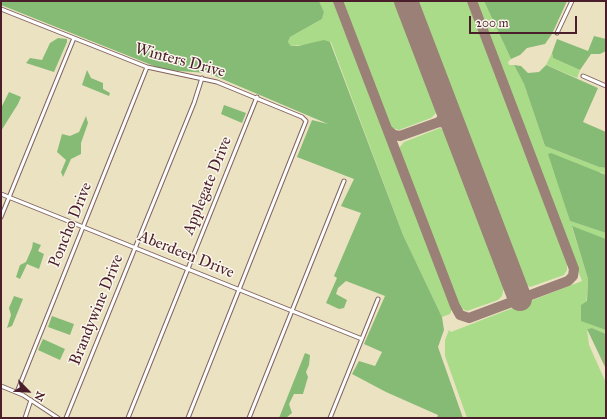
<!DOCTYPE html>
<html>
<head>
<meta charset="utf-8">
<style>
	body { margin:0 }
	#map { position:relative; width:607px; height:419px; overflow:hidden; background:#ebe2c2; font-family:"IM FELL Great Primer",serif }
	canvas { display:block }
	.frame { position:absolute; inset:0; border:2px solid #4a1f2b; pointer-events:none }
	.north { position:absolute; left:8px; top:371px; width:40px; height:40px; -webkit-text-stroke:3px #fbf7ec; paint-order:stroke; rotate:114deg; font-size:11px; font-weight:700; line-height:16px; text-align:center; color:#4a1f2b }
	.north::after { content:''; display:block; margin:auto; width:14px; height:18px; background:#4a1f2b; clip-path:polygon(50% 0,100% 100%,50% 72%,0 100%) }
	.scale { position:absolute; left:469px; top:16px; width:108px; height:18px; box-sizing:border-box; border:2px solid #4a1f2b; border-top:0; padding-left:5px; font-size:12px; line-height:14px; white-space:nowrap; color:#4a1f2b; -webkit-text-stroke:3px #fbf7ec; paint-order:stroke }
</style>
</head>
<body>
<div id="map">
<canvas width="607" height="419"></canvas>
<div class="frame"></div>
<div class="north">N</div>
<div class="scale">200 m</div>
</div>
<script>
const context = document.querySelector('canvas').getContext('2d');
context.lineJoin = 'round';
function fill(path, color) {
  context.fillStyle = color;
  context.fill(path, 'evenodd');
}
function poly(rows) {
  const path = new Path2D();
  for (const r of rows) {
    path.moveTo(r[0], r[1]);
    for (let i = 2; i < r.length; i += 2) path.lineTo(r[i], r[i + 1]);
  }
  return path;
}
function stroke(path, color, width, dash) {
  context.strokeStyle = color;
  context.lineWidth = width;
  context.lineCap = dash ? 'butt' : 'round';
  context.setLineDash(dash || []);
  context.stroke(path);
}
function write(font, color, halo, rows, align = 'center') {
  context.font = font + ' "IM FELL Great Primer",serif';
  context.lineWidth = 3;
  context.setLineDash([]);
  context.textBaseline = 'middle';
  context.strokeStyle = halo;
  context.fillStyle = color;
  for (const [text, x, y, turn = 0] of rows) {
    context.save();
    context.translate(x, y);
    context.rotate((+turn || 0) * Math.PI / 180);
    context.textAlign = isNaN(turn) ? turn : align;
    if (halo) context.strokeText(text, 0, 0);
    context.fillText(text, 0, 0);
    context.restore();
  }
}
const green = poly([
	[319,1,333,1,452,309,450,314,442,317,403,235,331,42,291,46,288,42,290,37,322,19,324,12],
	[341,1,396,1,437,106,436,113,431,118,399,130,392,128,388,124],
	[414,1,467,1,567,263,567,270,564,275,530,287,524,284,520,278],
	[475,1,484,1,511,59,508,62,509,65,514,65,524,84,545,146,599,167,606,168,606,175,601,172,564,201,570,221,606,233,606,239,572,227,588,279,585,321,606,330,606,334,592,328,587,329,589,345,606,383,606,418,467,418,445,356,445,340,449,330,451,332,582,281,501,70,501,65,499,64],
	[552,53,553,58,580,70,577,78,546,65],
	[440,128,444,130,447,134,505,282,502,296,498,300,467,311,458,307,399,153,400,147,404,142]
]);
const forest = poly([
	[1,1,319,1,324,12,322,19,290,37,288,42,291,46,298,46,324,40,330,42,403,235,442,317,444,330,438,347,463,418,437,418,438,415,386,392,352,374,359,361,375,366,382,352,364,344,385,296,346,281,338,288,336,294,347,300,344,308,339,309,326,303,337,278,334,276,361,213,341,206,354,179,297,157,312,120,328,124,208,73,164,70,1,5],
	[484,1,567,1,552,34,545,44,527,48,520,55,511,59],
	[594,36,606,39,606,51,600,54,591,54,580,70,553,58,552,53,557,39,588,51],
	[58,38,67,39,67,42,54,72,26,63,30,58,42,60,50,43],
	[514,65,521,66,528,73,539,72,546,65,598,88,583,122,606,132,606,168,599,167,545,146,524,84],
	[87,70,91,78,103,83,103,89,110,93,109,96,82,85],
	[9,92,21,97,18,104,1,131,1,108],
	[224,105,246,113,242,123,221,114],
	[86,116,88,123,81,143,81,154,71,159,63,177,61,172,66,160,57,152,62,134,70,136,79,132],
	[551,153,606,175,606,233,570,221,548,154],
	[572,226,606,239,606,330,581,321,581,305,587,301,588,279],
	[33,242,41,245,38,251,44,254,39,269,27,264,20,279,16,277,20,265,26,262,32,248],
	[14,296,23,299,12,326,7,328,11,315,9,308],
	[52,316,74,324,70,335,48,327],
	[592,328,606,334,606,369,587,329],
	[43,339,65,349,60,360,38,350],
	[305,353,310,355,309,365,306,372,308,377,303,394,294,394,289,404,292,413,286,418,279,418]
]);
const taxiway = poly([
	[338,1,455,306,460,315,469,318,568,281,573,276,574,269,472,1],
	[439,122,448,123,455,129],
	[388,130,394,135,400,136,439,122,445,115,446,106]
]);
const runway = poly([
	[406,1,520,299]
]);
const minor = poly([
	[1,9,147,67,217,82,302,117,306,121,188,418],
	[557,33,572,1],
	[583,76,606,86],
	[1,194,362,339],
	[1,217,74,38],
	[1,386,23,395,58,418],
	[17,392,147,67],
	[25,418,31,400],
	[66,418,194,103,202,78],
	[128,418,257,97],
	[249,418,344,181],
	[330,418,378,299]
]);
const streetNames = [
	["Winters Drive",180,61,15],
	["Applegate Drive",208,186,-68],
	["Poncho Drive",71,225,-68],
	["Aberdeen Drive",186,255,22],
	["Brandywine Drive",97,310,-68]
];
fill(green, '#a9db89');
fill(forest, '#86bb75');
stroke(taxiway, '#9a8076', 10);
stroke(runway, '#9a8076', 24);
stroke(minor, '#826360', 5);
stroke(minor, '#fff', 3);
write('16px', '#4a1f2b', '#fbf7ec', streetNames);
</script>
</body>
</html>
